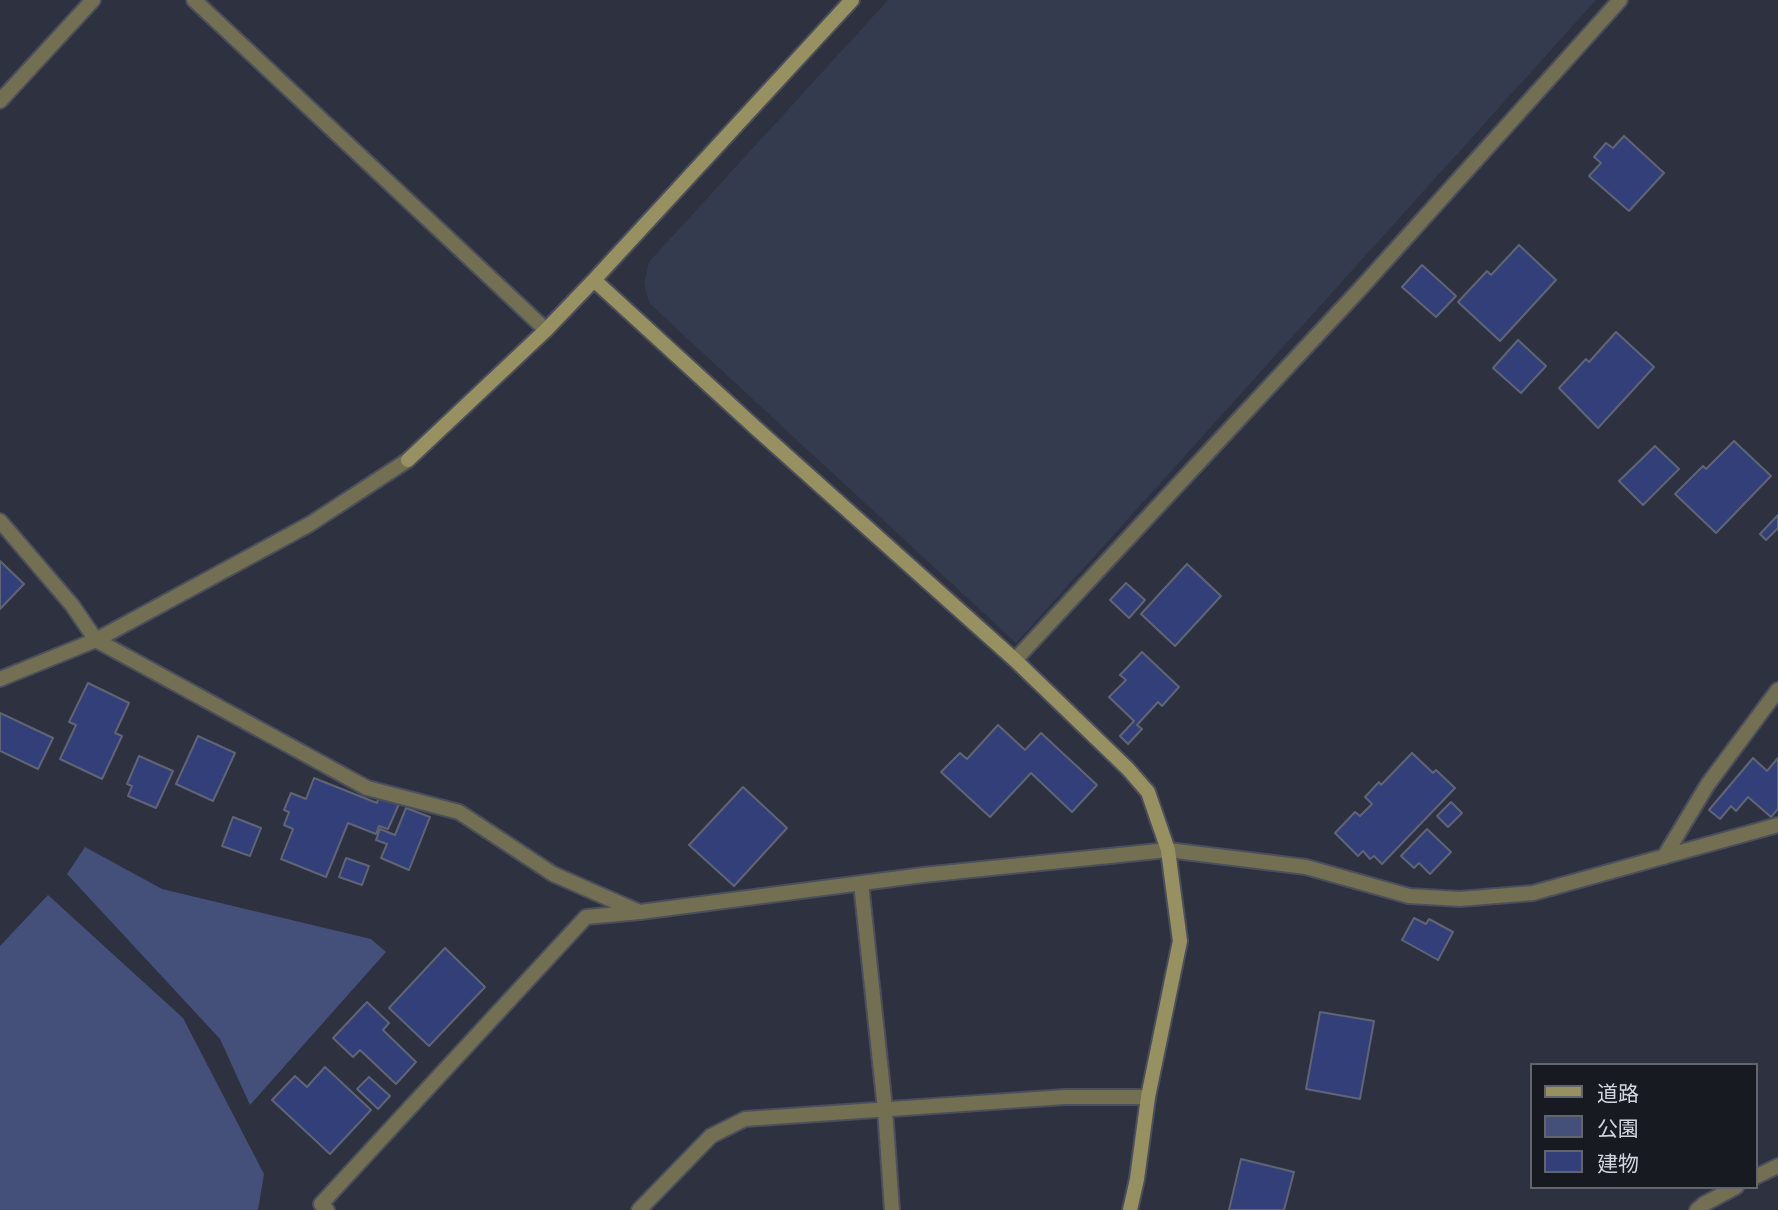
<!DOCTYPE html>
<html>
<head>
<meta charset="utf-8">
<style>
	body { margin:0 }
	#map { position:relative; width:1778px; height:1210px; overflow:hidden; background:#2d3140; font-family:"Fira Sans","Noto Sans JP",sans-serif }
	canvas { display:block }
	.legend { position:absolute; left:1530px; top:1063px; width:228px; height:126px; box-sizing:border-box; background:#171a20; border:2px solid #62656c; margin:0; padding:9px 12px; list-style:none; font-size:21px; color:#d2d5de }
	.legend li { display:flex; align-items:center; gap:14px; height:35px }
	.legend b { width:35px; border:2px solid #62656c }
</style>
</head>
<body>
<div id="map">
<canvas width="1778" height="1210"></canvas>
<ul class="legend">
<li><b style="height:9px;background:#979161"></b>道路</li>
<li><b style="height:19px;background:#45507a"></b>公園</li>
<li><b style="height:19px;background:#323f78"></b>建物</li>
</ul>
</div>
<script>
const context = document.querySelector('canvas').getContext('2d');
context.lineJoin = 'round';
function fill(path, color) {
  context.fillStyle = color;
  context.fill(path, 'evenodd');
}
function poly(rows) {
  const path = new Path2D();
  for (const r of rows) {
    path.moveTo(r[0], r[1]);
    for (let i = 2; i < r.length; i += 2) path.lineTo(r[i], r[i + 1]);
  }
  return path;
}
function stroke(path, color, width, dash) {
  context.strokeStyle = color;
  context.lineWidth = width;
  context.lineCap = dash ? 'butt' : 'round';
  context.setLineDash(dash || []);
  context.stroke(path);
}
const built = poly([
	[888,0,1596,0,1016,643,649,303,644,283,649,262]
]);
const green = poly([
	[85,847,162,889,371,939,386,952,250,1105,220,1039,67,874],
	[48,895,183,1018,264,1174,258,1210,0,1210,0,946]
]);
const building = poly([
	[1624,136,1664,173,1629,211,1589,176,1601,163,1594,157,1606,143,1613,148,1624,136],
	[1519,245,1556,280,1500,341,1458,302,1487,271,1491,275,1519,245],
	[1422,265,1456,296,1436,317,1402,287,1422,265],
	[1616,332,1654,367,1598,428,1559,388,1586,359,1589,362,1616,332],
	[1518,340,1546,366,1521,393,1493,368,1518,340],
	[1734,441,1771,476,1716,533,1675,494,1703,466,1706,469,1734,441],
	[1655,446,1679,469,1643,505,1619,481,1655,446],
	[1778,515,1778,528,1766,540,1760,534,1778,515],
	[0,561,24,584,0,609,0,561],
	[1187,564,1221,596,1175,646,1141,614,1187,564],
	[1126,583,1145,600,1129,618,1110,600,1126,583],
	[1142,652,1179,687,1162,706,1158,702,1137,725,1142,729,1128,744,1120,736,1134,721,1109,697,1126,680,1120,675,1142,652],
	[88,683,129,703,115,733,122,736,102,779,60,759,76,725,69,722,88,683],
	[0,713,53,738,38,769,0,751,0,713],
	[998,725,1025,750,1041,733,1097,785,1072,812,1031,773,990,817,941,772,960,753,967,759,998,725],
	[198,736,235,753,213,801,176,784,198,736],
	[1412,753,1433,773,1436,770,1455,788,1382,864,1374,856,1370,859,1363,851,1358,856,1335,833,1355,812,1360,816,1372,804,1365,797,1379,782,1381,785,1412,753],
	[139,756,173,771,156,808,128,796,132,786,127,784,139,756],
	[1753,758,1767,771,1778,758,1778,809,1771,817,1748,797,1736,811,1731,806,1720,819,1709,810,1753,758],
	[314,778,377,803,379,796,399,804,388,829,379,826,376,834,348,823,326,877,281,859,293,829,284,825,289,812,284,810,291,793,306,799,314,778],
	[743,787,787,828,734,886,689,845,743,787],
	[1451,802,1462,813,1448,827,1437,816,1451,802],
	[406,808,430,817,409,870,381,858,387,844,376,840,380,829,395,835,406,808],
	[233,817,261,828,250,856,222,846,233,817],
	[1427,829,1451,852,1430,874,1419,863,1414,868,1401,856,1427,829],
	[346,858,369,866,362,885,339,877,346,858],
	[1414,918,1426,924,1429,919,1453,932,1438,960,1402,940,1414,918],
	[445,948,485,987,429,1046,389,1008,445,948],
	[367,1002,389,1023,383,1030,416,1062,396,1084,360,1050,353,1057,333,1038,367,1002],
	[1320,1012,1374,1021,1360,1099,1306,1089,1320,1012],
	[325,1067,371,1110,330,1154,272,1100,295,1076,307,1087,325,1067],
	[369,1077,390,1096,378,1109,357,1089,369,1077],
	[1241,1159,1294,1172,1284,1210,1229,1210,1241,1159]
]);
const street = poly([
	[194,0,546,330],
	[0,101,93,0],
	[0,521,72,605,96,640,367,788,459,812,553,874,637,911],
	[1015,660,1361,288,1620,0],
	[0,679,96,640,310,524,408,460],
	[1664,857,1708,784,1778,690],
	[861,883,885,1109,892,1210],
	[1755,1177,1778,1166],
	[327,1210,321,1204,586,917,640,912,923,875,1168,850,1306,867,1409,896,1460,899,1533,893,1778,825],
	[639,1210,711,1136,745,1119,1065,1097,1148,1097],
	[1697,1210,1704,1204,1736,1187]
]);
const secondary = poly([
	[594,280,758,430,1015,660,1128,769,1148,792,1168,850,1180,941,1148,1097,1137,1179,1130,1210],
	[408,460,546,330,594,280,852,0]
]);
fill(built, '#353b4f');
fill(green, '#45507a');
fill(building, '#323f78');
stroke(building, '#606575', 2);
stroke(street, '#4b4f5c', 18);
stroke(secondary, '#4b4f5c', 18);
stroke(street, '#736f52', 14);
stroke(secondary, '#979161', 14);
</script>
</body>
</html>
